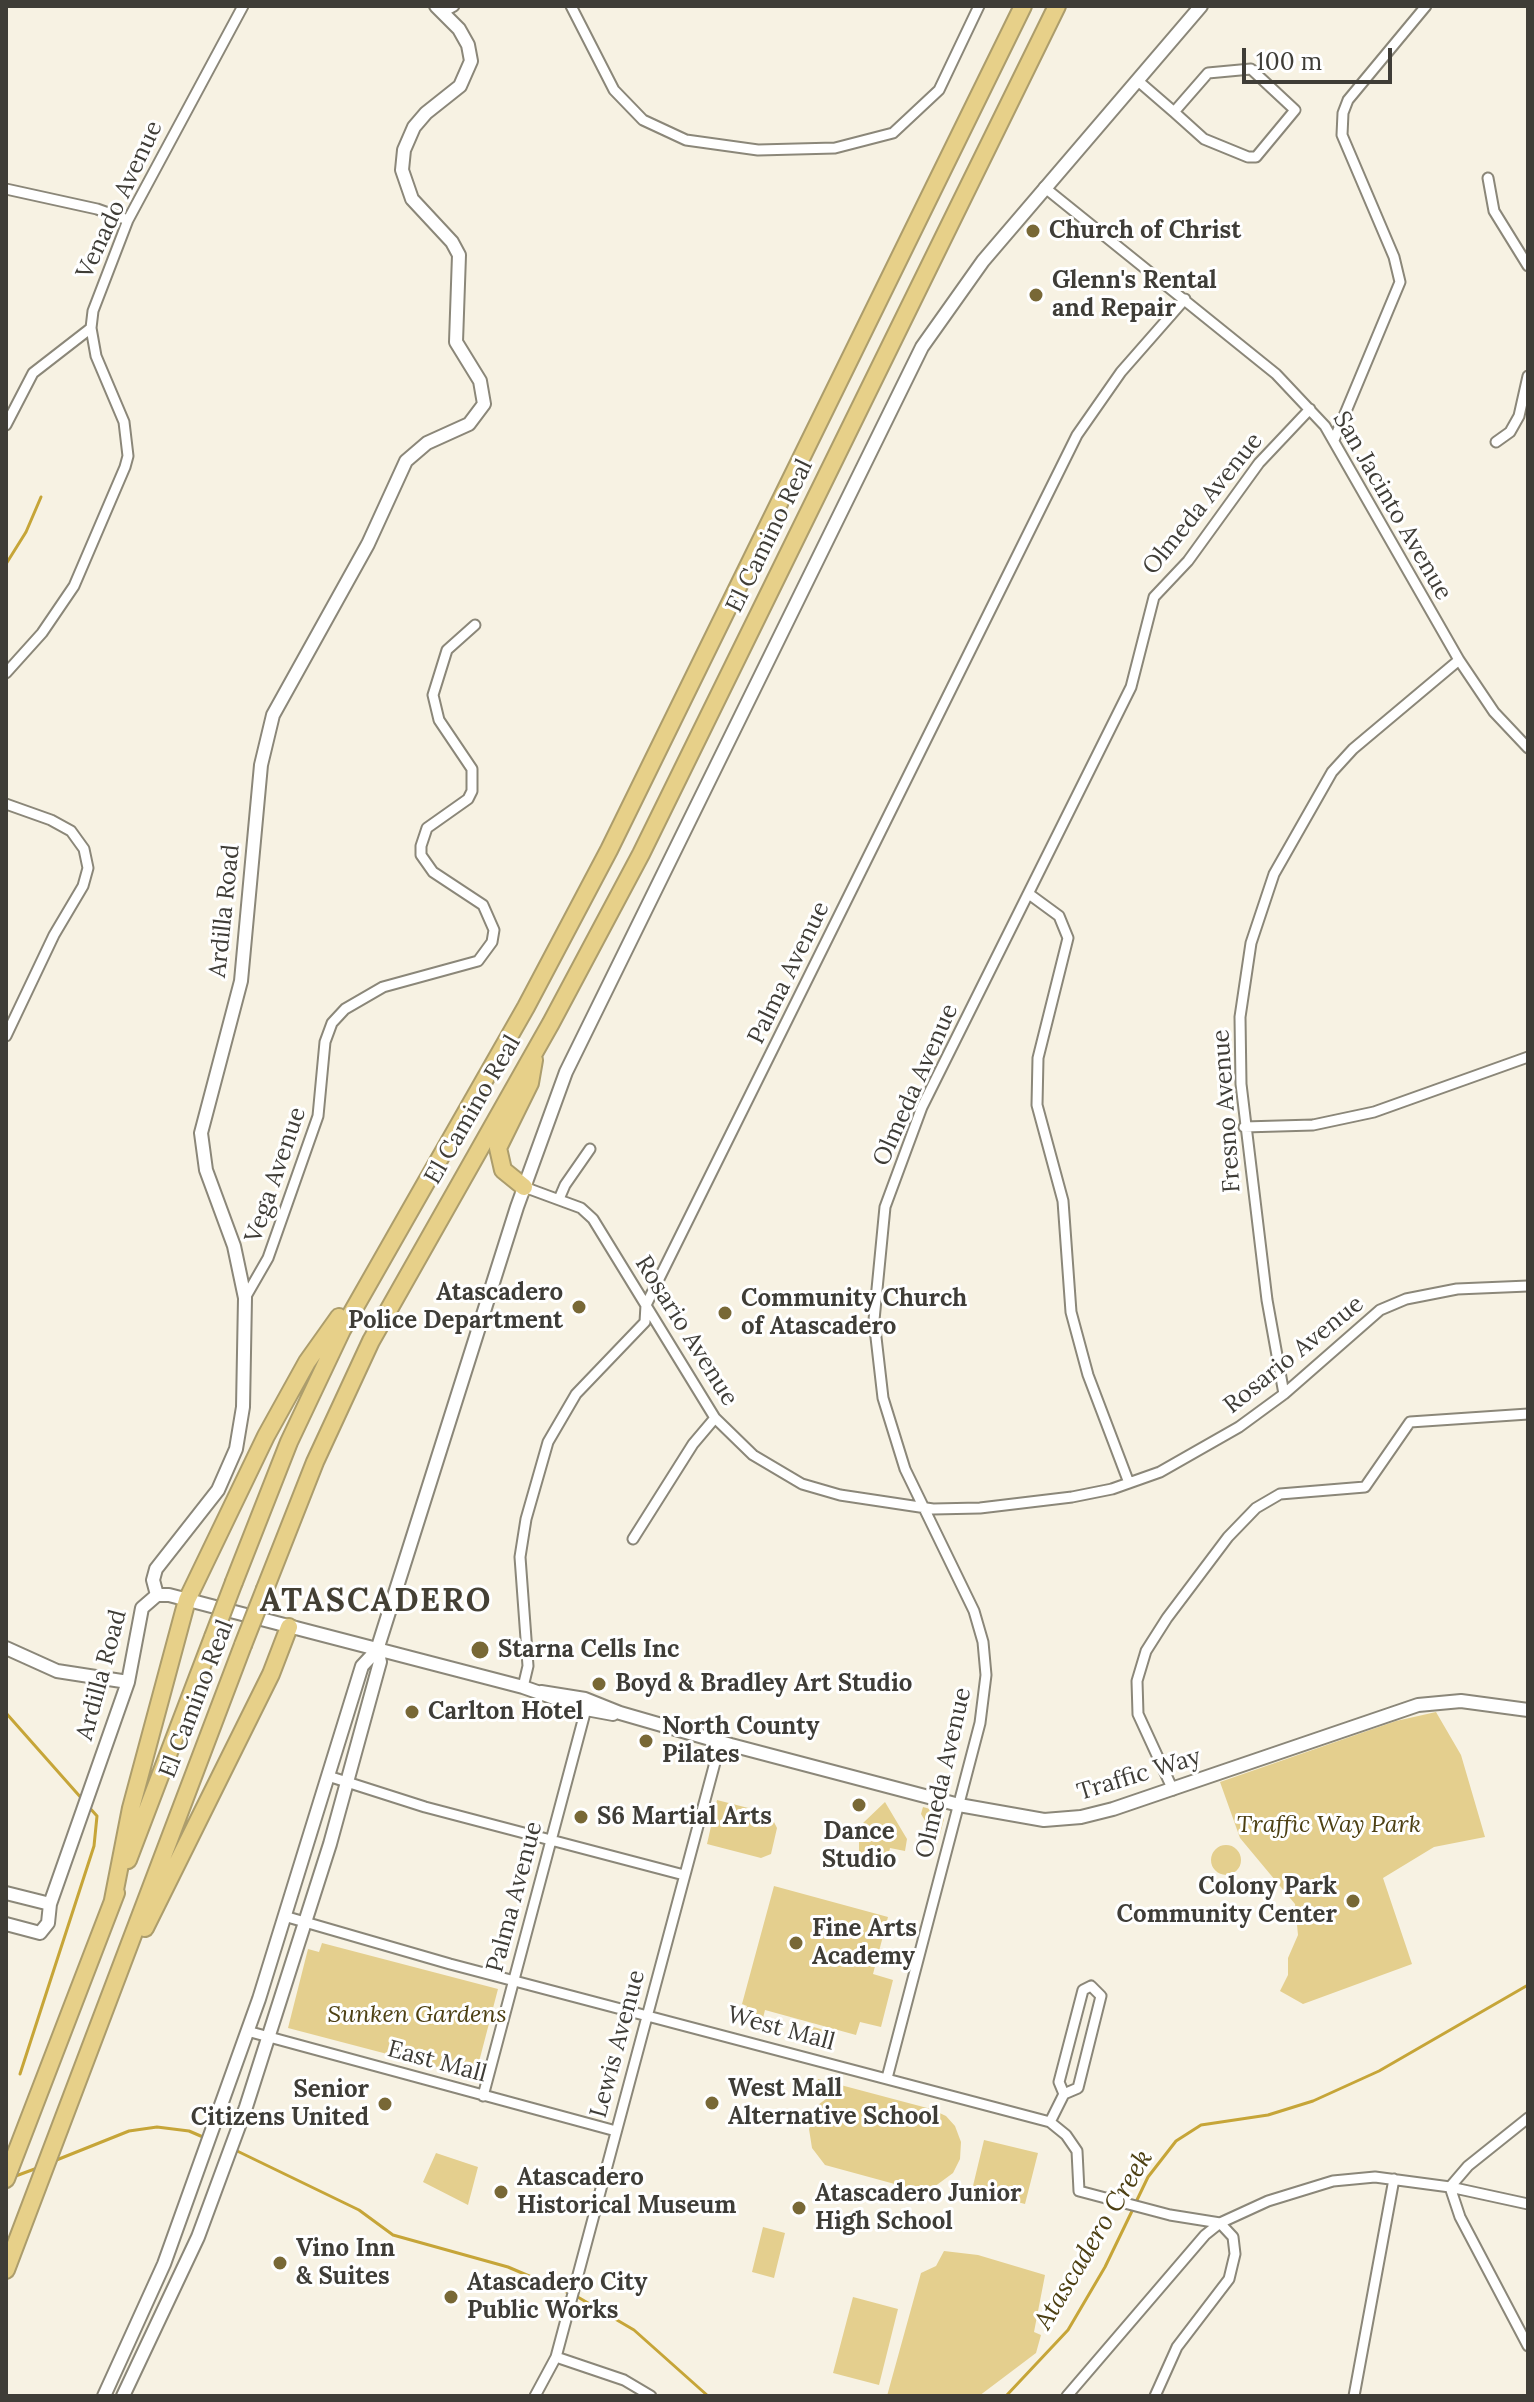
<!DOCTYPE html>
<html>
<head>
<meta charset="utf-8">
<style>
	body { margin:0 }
	#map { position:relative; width:1534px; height:2402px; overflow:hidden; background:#f7f2e3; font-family:Lora,serif }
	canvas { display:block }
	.frame { position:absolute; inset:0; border:8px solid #3f3d37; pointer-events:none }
	.scale { position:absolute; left:1242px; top:48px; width:150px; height:36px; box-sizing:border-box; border:4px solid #3f3d37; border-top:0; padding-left:10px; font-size:24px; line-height:28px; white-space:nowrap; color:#3f3d37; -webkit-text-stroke:6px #fff; paint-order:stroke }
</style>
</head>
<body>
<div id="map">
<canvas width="1534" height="2402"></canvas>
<div class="frame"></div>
<div class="scale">100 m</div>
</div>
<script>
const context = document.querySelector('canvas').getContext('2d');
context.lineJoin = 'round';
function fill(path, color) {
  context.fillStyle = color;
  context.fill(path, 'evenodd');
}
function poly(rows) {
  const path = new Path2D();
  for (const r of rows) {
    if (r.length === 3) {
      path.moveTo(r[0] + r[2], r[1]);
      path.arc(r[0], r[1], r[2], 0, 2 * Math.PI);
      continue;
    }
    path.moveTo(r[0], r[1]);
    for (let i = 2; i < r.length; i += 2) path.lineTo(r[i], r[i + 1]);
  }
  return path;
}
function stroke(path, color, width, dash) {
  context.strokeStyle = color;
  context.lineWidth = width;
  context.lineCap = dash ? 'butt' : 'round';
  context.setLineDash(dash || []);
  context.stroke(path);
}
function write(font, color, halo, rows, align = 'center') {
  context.font = font + ' Lora,serif';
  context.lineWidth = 6;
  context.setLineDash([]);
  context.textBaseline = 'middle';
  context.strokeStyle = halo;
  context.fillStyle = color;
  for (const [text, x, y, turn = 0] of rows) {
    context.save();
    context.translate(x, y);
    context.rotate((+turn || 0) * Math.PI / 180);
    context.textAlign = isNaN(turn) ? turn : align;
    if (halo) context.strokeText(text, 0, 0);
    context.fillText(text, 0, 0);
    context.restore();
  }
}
const green = poly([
	[1436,1712,1461,1755,1485,1837,1434,1847,1383,1878,1412,1964,1303,2004,1280,1991,1288,1975,1288,1958,1298,1935,1295,1904,1240,1838,1220,1782,1396,1721],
	[717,1800,764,1812,772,1818,777,1828,771,1854,761,1858,707,1844],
	[885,1802,907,1839,905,1851,890,1848,885,1869,859,1859,859,1837,863,1823],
	[923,1807,941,1812,944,1819,938,1842,921,1814],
	[1226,1860,15],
	[774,1886,888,1917,873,1974,893,1980,881,2027,860,2022,856,2035,765,2010,761,2026,743,2021,747,2006,742,2004],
	[322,1943,498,1989,475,2077,288,2028,308,1949,319,1952],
	[807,2025,834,2033,832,2041,805,2034],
	[818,2079,931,2109,946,2116,955,2126,961,2142,960,2159,953,2173,934,2187,913,2189,825,2165,812,2148,809,2129,818,2105,835,2092,816,2087],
	[984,2140,1038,2153,1025,2204,972,2190],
	[436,2153,478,2167,468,2205,423,2182],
	[763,2227,785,2233,774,2278,752,2272],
	[944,2251,978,2255,1045,2275,1034,2332,1041,2335,1036,2353,979,2396,887,2396,921,2273,936,2266],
	[853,2297,898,2309,879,2385,833,2373]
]);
const stream = poly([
	[6,564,26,532,41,497],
	[6,1713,83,1800],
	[20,2074,94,1846,97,1816,88,1806],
	[233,2149,359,2210,393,2235,508,2267,569,2293],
	[54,2161,129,2131,157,2127,189,2131,203,2137],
	[13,2177,40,2167],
	[1136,2202,1148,2177,1176,2141,1201,2125,1268,2115,1313,2101,1379,2071,1528,1985],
	[576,2296,634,2330,708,2396],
	[1006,2396,1068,2330,1105,2267,1133,2209]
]);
const street = poly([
	[571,6,614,90,643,120,686,140,758,150,835,148,893,133,939,90,979,6],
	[443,12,454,6],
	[1137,80,1174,112,1204,139,1248,157,1256,157,1295,110,1251,69,1208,73,1174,112],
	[1488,178,1494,211,1528,266],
	[1044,187,1276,374,1325,426,1459,660,1494,712,1528,748],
	[6,189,97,209,128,220],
	[6,425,33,373,91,328],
	[1334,440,1400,282,1394,257,1342,135,1343,113,1348,100,1426,6],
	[1496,442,1510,432,1519,416,1528,376],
	[6,673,42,633,74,586,125,467,128,456,124,422,96,356,91,328,93,311,128,220,243,6],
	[6,804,51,820,71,831,84,849,88,868,83,886,54,935,6,1036],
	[1029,894,1059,916,1068,938,1038,1058,1037,1105,1063,1201,1071,1312,1088,1375,1129,1483],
	[1244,1127,1313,1125,1374,1112,1528,1057],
	[524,1187,581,1208,593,1219,715,1418,753,1455,802,1484,840,1495,933,1509,980,1508,1072,1497,1112,1489,1160,1472,1239,1427,1284,1394,1380,1310,1406,1299,1457,1289,1528,1286],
	[559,1199,565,1185,590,1149],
	[245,1298,268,1258,318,1116,325,1042,332,1023,345,1009,383,987,478,961,492,942,494,930,483,905,433,872,421,855,421,846,427,828,468,799,472,791,472,769,439,720,433,695,447,650,475,625],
	[1284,1394,1267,1300,1241,1084,1240,1017,1251,943,1274,874,1332,772,1353,749,1459,660],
	[633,1539,693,1444,715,1418],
	[523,1687,528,1666,520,1557,526,1519,548,1442,576,1394,645,1322,646,1305,1077,435,1121,372,1185,299],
	[328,1776,425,1807,684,1875],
	[1173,1790,1138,1714,1137,1681,1146,1651,1167,1618,1228,1537,1256,1508,1280,1494,1365,1487,1410,1422,1528,1414],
	[284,1916,450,1964,1050,2122,1066,2135,1077,2151,1079,2191,1170,2215,1220,2223,1233,2237,1235,2254,1229,2279,1177,2347,1155,2396],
	[247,2031,616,2131],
	[887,2078,980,1723,986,1675,983,1642,974,1611,905,1469,883,1398,874,1320,885,1207,922,1107,1131,687,1154,597,1188,561,1259,463,1310,409],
	[483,2096,586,1709],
	[1528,2118,1468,2166,1450,2187,1460,2217,1528,2346],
	[1050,2122,1064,2094,1078,2088,1101,1996,1091,1986,1083,1990,1059,2082,1064,2094],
	[556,2357,624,2380,651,2396],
	[535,2396,556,2357,721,1740],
	[1067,2396,1205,2235,1220,2223,1268,2201,1333,2181,1375,2177,1450,2187,1528,2204],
	[1354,2396,1394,2179]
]);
const secondary = poly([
	[157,1595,169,1595,523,1687,586,1709,613,1714],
	[6,1648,57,1671,128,1682],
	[541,1692,585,1699,620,1713,731,1745,959,1805,1044,1820,1081,1817,1113,1809,1418,1705,1461,1701,1528,1710],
	[6,1893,50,1904],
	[6,1924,40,1933,48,1923,50,1904,128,1682,142,1608,157,1595,153,1580,156,1569,218,1490,236,1449,243,1407,245,1298,234,1246,206,1170,201,1133,241,981,261,765,273,715,368,544,406,461,427,443,469,424,484,404,480,381,456,342,459,255,452,242,412,199,402,170,404,150,414,127,426,113,460,86,471,61,468,45,459,29,436,6],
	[104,2396,164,2264,259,1999,362,1666,377,1650],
	[123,2396,198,2237,246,2107,330,1844,380,1662,377,1650,517,1207,566,1072,922,347,983,261,1201,6]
]);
const highway = poly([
	[524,1187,503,1170,498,1148,530,1083,534,1060],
	[234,1582,289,1442,342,1330,526,1007,609,850,1023,6],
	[265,1589,315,1462,371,1341,551,1023,641,854,1057,6],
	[128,1860,213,1637],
	[113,1900,131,1808,187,1600,266,1436,307,1362,339,1317],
	[145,1928,271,1674,289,1627],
	[6,2179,116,1893],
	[6,2270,243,1645]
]);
const highwayBridge = poly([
	[213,1637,234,1582],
	[243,1645,265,1589]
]);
const markers = [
	[1033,231,8,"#786836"],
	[1036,295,8,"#786836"],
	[579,1307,8,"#786836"],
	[725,1313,8,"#786836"],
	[480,1650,10,"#786836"],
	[599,1684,8,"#786836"],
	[412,1712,8,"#786836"],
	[646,1741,8,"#786836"],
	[859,1805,8,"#786836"],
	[581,1817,8,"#786836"],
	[1353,1901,8,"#786836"],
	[796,1943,8,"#786836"],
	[712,2103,8,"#786836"],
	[385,2104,8,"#786836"],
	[501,2192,8,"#786836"],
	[799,2208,8,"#786836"],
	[280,2263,8,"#786836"],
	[451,2297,8,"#786836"]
];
const streetNames = [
	["Venado Avenue",120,200,-65],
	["Olmeda Avenue",1203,504,-51],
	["San Jacinto Avenue",1392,506,60],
	["El Camino Real",770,536,-64],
	["Ardilla Road",225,911,-84],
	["Palma Avenue",789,973,-64],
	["Olmeda Avenue",916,1085,-66],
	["El Camino Real",473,1110,-60],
	["Fresno Avenue",1227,1111,-94],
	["Vega Avenue",276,1175,-71],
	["Rosario Avenue",686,1331,58],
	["Rosario Avenue",1294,1355,-39],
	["Ardilla Road",102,1675,-75],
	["El Camino Real",197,1699,-69],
	["Olmeda Avenue",944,1773,-77],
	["Traffic Way",1139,1775,-17],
	["Palma Avenue",515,1897,-75],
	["West Mall",781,2029,15],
	["Lewis Avenue",618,2044,-75],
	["East Mall",437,2062,15]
];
const poiNames = [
	["Church of Christ",1049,231],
	["Glenn's Rental",1052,281],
	["and Repair",1052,309],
	["Atascadero",563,1293,"right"],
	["Police Department",563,1321,"right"],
	["Community Church",741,1299],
	["of Atascadero",741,1327],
	["Starna Cells Inc",498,1650],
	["Boyd & Bradley Art Studio",615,1684],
	["Carlton Hotel",428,1712],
	["North County",662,1727],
	["Pilates",662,1755],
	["S6 Martial Arts",597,1817],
	["Dance",859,1832,"center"],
	["Studio",859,1860,"center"],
	["Colony Park",1337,1887,"right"],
	["Community Center",1337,1915,"right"],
	["Fine Arts",812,1929],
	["Academy",812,1957],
	["West Mall",728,2089],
	["Alternative School",728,2117],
	["Senior",369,2090,"right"],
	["Citizens United",369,2118,"right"],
	["Atascadero",517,2178],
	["Historical Museum",517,2206],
	["Atascadero Junior",815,2194],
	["High School",815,2222],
	["Vino Inn",296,2249],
	["& Suites",296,2277],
	["Atascadero City",467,2283],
	["Public Works",467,2311]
];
const parkNames = [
	["Traffic Way Park",1329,1825],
	["Sunken Gardens",417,2015]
];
const waterNames = [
	["Atascadero Creek",1094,2240,-59]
];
const districtNames = [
	["ATASCADERO",376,1602]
];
fill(green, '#e4cf8e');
stroke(stream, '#c6a538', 3);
stroke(street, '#8b8779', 13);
stroke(secondary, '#8b8779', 16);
stroke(highway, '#ac9d6c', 20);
stroke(street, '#fff', 9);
stroke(secondary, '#fff', 12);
stroke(highway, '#e7d089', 16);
stroke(highwayBridge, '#ac9d6c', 20, []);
stroke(highwayBridge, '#e7d089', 16);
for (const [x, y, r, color] of markers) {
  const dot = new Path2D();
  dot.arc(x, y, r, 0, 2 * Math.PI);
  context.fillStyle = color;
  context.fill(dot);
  stroke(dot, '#fff', 3);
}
write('24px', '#3f3d37', '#fff', streetNames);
write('bold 24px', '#3f3d37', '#fff', poiNames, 'left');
write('italic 24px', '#4d4013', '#fff', parkNames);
write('italic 26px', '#4d4013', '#fff', waterNames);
context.letterSpacing = '2px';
write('bold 32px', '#444034', '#fff', districtNames);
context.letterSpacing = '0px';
</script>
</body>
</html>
